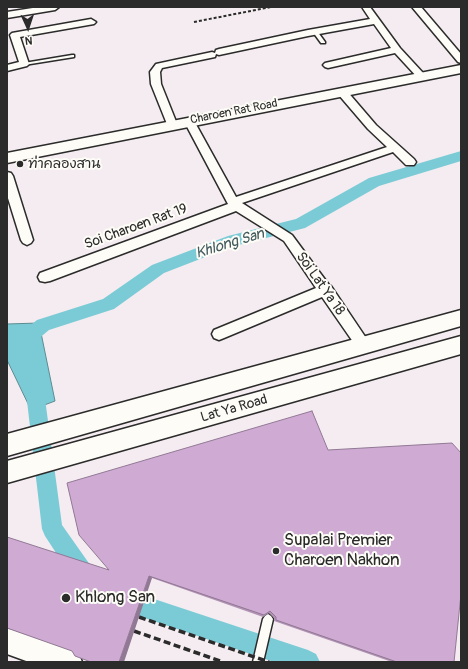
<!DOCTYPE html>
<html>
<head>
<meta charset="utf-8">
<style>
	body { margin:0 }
	#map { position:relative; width:468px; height:669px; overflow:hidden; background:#f4ecf0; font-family:Pangolin,sans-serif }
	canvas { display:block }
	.frame { position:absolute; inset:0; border:8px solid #2b2b2b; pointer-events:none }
	.north { position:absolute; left:8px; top:8px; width:40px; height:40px; -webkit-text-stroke:3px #fdfcf7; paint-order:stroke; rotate:177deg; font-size:11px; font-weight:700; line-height:16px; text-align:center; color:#2b2b2b }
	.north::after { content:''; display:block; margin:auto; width:14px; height:18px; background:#2b2b2b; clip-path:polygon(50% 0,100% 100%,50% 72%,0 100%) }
</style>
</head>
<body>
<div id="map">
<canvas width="468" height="669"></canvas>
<div class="frame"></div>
<div class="north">N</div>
</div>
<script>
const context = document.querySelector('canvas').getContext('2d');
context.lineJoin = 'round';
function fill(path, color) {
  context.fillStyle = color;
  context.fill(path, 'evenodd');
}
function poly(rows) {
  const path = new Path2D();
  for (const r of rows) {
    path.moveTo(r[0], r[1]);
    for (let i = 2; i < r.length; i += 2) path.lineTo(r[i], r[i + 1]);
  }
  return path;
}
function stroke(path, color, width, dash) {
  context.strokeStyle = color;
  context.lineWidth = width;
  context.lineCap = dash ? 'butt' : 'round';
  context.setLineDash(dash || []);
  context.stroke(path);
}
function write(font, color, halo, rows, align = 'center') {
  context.font = font + ' Pangolin,"Playpen Sans Thai",sans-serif';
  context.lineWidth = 4;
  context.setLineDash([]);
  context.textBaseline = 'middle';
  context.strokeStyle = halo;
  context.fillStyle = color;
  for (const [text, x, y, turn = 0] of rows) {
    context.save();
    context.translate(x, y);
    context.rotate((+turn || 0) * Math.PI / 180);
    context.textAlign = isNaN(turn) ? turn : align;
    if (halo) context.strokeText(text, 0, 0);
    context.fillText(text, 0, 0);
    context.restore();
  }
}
const water = poly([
	[39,323,55,401,31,410,7,360,7,324,39,323]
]);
const canal = poly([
	[461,151,461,161,379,186,305,228,231,247,164,273,114,309,49,330,25,350,19,352,7,351,7,337,16,337,37,320,103,299,152,265,228,236,296,219,369,178,461,151],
	[34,376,40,378,43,384,62,525,93,569,96,577,93,585,85,588,77,585,45,536,42,529,25,384,28,378,34,376],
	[121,588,308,650,316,654,320,662,274,662,121,610,113,607,110,599,113,591,121,588]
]);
const path = poly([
	[194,22,271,7]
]);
const lane = poly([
	[313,31,317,31,325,42,325,43,321,43,313,32,313,31],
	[72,55,74,55,74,57,24,65,22,64,24,63,72,55],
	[268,614,271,616,273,619,263,662,253,662,263,619,265,616,268,614]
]);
const street = poly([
	[39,7,59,7,55,10,7,18,7,12,39,7],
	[362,7,370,7,400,48,424,74,426,76,424,78,418,78,395,53,328,68,325,67,323,65,325,63,391,48,374,24,308,36,219,55,216,54,215,57,162,68,160,72,161,84,177,124,176,126,172,127,168,126,167,124,151,84,150,72,156,64,212,52,215,53,216,50,219,49,308,30,370,19,362,7],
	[412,7,421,7,461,54,461,63,458,62,412,7],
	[91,19,96,22,94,24,20,37,29,64,27,66,7,71,7,65,19,62,10,35,12,33,91,19],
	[342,89,346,90,376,125,414,159,416,162,414,165,406,165,393,152,242,203,292,235,329,285,331,286,368,341,370,345,368,349,363,351,358,349,322,297,224,338,219,340,214,338,212,334,214,330,316,288,284,241,236,211,50,281,45,282,40,281,38,277,40,273,228,204,184,121,185,119,193,119,236,197,387,147,368,129,338,94,337,92,338,90,342,89],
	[7,172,11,173,13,176,33,240,31,243,27,245,23,243,21,240,7,195,7,172]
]);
const secondary = poly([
	[461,65,461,73,7,163,7,153,461,65],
	[461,310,461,326,7,456,7,434,461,310],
	[461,336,461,354,7,483,7,461,461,336],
	[7,628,78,652,82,662,29,662,7,654,7,628]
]);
const rail = poly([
	[139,617,269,662],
	[134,631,223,662]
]);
const wall = poly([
	[328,450,454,662,392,662,274,621,274,618,269,613,263,617,152,578,72,651,109,570]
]);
const shadedWall = poly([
	[149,576,152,578,124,662,119,662]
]);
const building = poly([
	[312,411,328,450,452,443,461,453,461,594,454,662,397,662,276,620,276,617,270,611,264,615,149,576,119,662,91,662,75,656,72,651,7,628,7,537,109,570,79,535,67,483,312,411]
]);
const markers = [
	[20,164,4,"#2b2b2b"],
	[276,551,4,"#2b2b2b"],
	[66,598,5,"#2b2b2b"]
];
const farStreetnames = [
	["Charoen Rat Road",234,112,-11]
];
const poiNames = [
	["ท่าคลองสาน",28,164]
];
const streetNames = [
	["Soi Charoen Rat 19",136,227,-20],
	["Soi Lat Ya 18",320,284,55],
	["Lat Ya Road",234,409,-16]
];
const waterNames = [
	["Khlong San",230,244,-17]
];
const nearPoinames = [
	["Supalai Premier",284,541],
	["Charoen Nakhon",284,561],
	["Khlong San",75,598]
];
fill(water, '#7bcbd6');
stroke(water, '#5b8b92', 1);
fill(canal, '#7bcbd6');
stroke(lane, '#2b2b2b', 3);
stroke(street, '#2b2b2b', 3);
stroke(secondary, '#2b2b2b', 3);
stroke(path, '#2b2b2b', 2, [3, 2]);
fill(lane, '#fdfcf7');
fill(street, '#fdfcf7');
fill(secondary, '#fdfcf7');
stroke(rail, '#2b2b2b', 3.5, [7, 3.5]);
fill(wall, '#b293b6');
fill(shadedWall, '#917894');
fill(building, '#cfabd4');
stroke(building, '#917894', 1);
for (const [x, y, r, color] of markers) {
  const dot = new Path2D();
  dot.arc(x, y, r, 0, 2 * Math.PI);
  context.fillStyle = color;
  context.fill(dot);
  stroke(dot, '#fdfcf7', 1.5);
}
write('12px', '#2b2b2b', '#fdfcf7', farStreetnames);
write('14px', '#2b2b2b', '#fdfcf7', poiNames, 'left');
write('14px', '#2b2b2b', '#fdfcf7', streetNames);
write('italic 15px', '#435b5e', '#fdfcf7', waterNames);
write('17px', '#2b2b2b', '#fdfcf7', nearPoinames, 'left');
</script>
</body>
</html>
